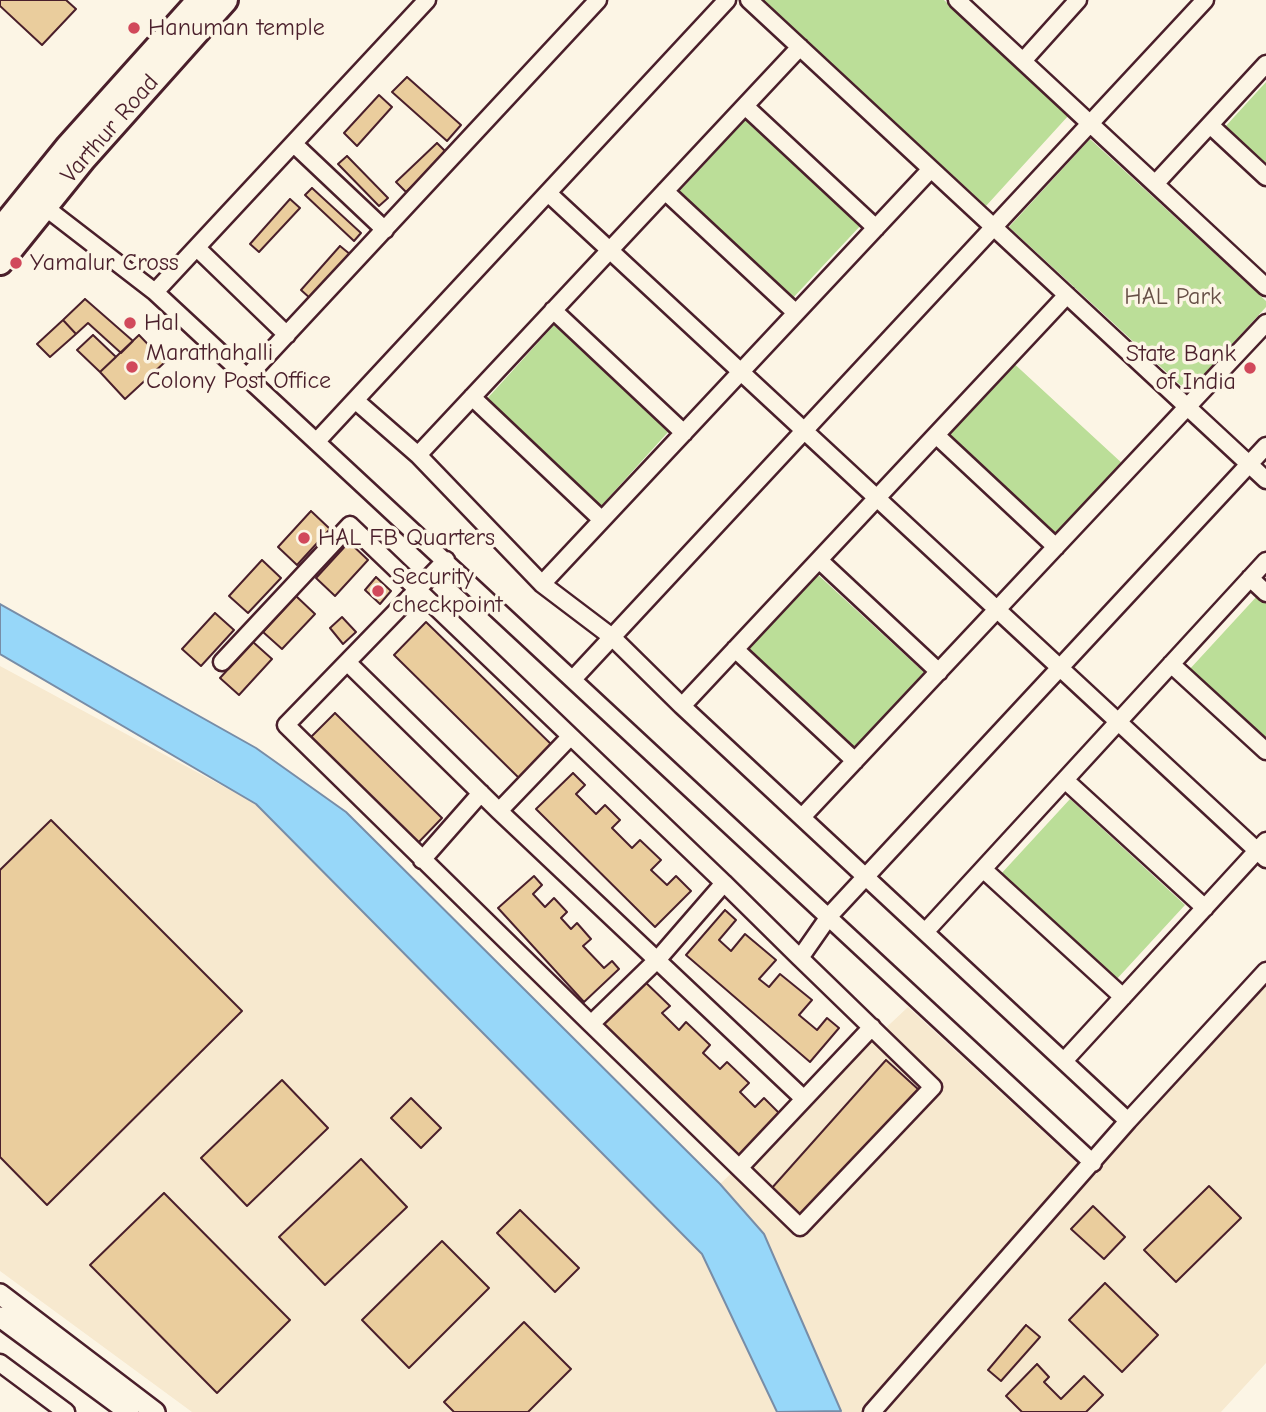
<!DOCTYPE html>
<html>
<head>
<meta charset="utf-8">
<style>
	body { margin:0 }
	canvas { display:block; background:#fcf5e5 }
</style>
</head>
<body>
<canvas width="1266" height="1412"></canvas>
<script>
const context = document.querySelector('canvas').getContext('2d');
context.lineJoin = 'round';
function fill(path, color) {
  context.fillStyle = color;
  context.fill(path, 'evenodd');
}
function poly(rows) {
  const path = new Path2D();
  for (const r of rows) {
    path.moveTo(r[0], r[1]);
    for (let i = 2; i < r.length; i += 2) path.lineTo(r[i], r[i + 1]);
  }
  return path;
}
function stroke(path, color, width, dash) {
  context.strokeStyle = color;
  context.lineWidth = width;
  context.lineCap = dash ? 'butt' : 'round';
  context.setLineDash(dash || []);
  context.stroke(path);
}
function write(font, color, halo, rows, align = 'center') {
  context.font = font + ' "Comic Neue",sans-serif';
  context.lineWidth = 7;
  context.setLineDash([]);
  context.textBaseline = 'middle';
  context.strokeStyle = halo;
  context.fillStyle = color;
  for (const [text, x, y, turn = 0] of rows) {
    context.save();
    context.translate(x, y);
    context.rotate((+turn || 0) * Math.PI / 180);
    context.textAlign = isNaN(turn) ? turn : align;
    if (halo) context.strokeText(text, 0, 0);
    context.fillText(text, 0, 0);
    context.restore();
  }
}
const built = poly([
	[0,666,256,804,703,1254,777,1412,192,1412,0,1271],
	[1266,984,1266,1363,1221,1412,841,1412,764,1234,720,1184,908,1007,1091,1176]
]);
const green = poly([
	[762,0,944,0,1069,115,986,206],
	[1266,82,1266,166,1224,128],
	[747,118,862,224,792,299,677,194],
	[1090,139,1266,301,1266,307,1188,392,1009,227],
	[554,325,669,431,600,507,485,401],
	[1009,359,1124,465,1054,540,939,435],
	[815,572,930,678,860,753,745,648],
	[1258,595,1266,603,1266,742,1188,671],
	[1070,799,1185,905,1115,981,1000,875]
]);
const water = poly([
	[0,604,256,748,346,812,720,1184,764,1234,841,1411,777,1412,702,1254,256,804,0,654,0,604]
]);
const building = poly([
	[0,0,66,0,76,9,42,45,0,6,0,0],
	[407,77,461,125,447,141,392,92,407,77],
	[379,95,392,107,357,146,344,133,379,95],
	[437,143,447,153,406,192,396,182,437,143],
	[347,156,388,198,379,206,338,164,347,156],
	[312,188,361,233,354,241,305,195,312,188],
	[290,199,300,208,259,252,250,244,290,199],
	[340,246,351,255,311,299,301,290,340,246],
	[85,299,133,341,121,353,88,323,76,334,63,320,85,299],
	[63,320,76,334,50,357,37,344,63,320],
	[93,335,116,357,100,372,77,350,93,335],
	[139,335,165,362,125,399,100,372,139,335],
	[311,511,330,529,297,565,278,547,311,511],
	[349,542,368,560,335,596,316,578,349,542],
	[262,560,281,578,248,613,229,596,262,560],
	[376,577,391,591,380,604,365,590,376,577],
	[296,596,315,614,282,649,263,632,296,596],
	[215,613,234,630,201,666,182,649,215,613],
	[342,617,356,632,343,644,330,628,342,617],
	[426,622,555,748,522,781,394,655,426,622],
	[253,642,272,659,239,695,220,678,253,642],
	[335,713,442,818,416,845,308,740,335,713],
	[573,773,585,785,576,794,596,814,605,805,620,820,612,828,632,848,640,840,661,860,651,870,667,885,676,876,691,891,655,927,536,809,573,773],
	[51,820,242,1011,47,1205,0,1157,0,870,51,820],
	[534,876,542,885,533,894,545,907,554,898,567,912,561,918,571,929,577,923,591,939,583,946,604,968,612,961,619,969,584,1002,498,908,534,876],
	[725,910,736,920,719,940,731,951,745,934,776,960,759,979,769,987,780,974,812,1000,799,1015,817,1030,827,1018,839,1028,810,1062,686,955,725,910],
	[641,978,670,1006,662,1013,679,1030,686,1022,710,1045,703,1053,720,1069,727,1062,749,1083,740,1092,755,1107,764,1098,780,1114,735,1161,596,1024,641,978],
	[886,1060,919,1090,804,1218,771,1189,886,1060],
	[282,1080,328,1128,247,1206,201,1158,282,1080],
	[411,1098,441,1128,421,1148,391,1118,411,1098],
	[361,1159,407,1207,325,1285,279,1237,361,1159],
	[1209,1186,1241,1218,1176,1282,1144,1250,1209,1186],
	[164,1193,290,1320,217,1393,90,1265,164,1193],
	[1093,1206,1125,1237,1104,1259,1071,1229,1093,1206],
	[520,1210,579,1268,555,1292,497,1233,520,1210],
	[442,1241,489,1288,409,1368,362,1320,442,1241],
	[1105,1283,1158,1335,1122,1372,1069,1320,1105,1283],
	[524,1322,571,1369,528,1412,454,1412,444,1402,524,1322],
	[1026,1325,1040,1337,1001,1381,988,1370,1026,1325],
	[1037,1364,1049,1377,1044,1382,1061,1399,1084,1376,1103,1395,1086,1412,1022,1412,1006,1396,1037,1364]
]);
const minor = poly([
	[749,0,1266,480],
	[957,0,1266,287],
	[1023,61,1078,0],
	[745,106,876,228],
	[1210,125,1266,177],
	[294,144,385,230],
	[1155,184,1266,64],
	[665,191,796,313],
	[548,193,1266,859],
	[37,201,155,292,1093,1163],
	[197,248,287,335],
	[155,292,427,0],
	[553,310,684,433],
	[247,377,598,0],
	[472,397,602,520],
	[355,400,418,455,542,584,612,637,682,706,1128,1121],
	[936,435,1056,547],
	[317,441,727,0],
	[418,455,800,47],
	[446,560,286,725,591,1024,658,959,724,883,800,958,830,915,1266,446],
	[819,560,939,672],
	[1250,578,1266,593],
	[542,584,931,169],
	[735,649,855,761],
	[222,662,350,525,724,883],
	[348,663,499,811,803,1098],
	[1171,664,1266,751],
	[574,678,1205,0],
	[682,706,1067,295],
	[1065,780,1205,908],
	[499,811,569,738],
	[803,816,1266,323],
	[422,860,481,793],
	[983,869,1123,997],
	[926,931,1266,561],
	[591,1024,800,1227,933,1087,800,958],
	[1064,1061,1266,841],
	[740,1167,872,1027],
	[0,1363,66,1412],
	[872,1412,1128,1121,1266,971]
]);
const tertiary = poly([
	[0,1294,155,1412],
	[0,1317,129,1412]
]);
const primary = poly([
	[0,231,68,147,200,0],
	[0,262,83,159,225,0]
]);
const markers = [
	[134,28,7,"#d1495b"],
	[16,263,7,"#d1495b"],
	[130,323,7,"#d1495b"],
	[132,367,7,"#d1495b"],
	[1250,368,7,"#d1495b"],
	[304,538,7,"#d1495b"],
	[378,591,7,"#d1495b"]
];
const poiNames = [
	["Hanuman temple",148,28],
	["Yamalur Cross",30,263],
	["Hal",144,323],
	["Marathahalli",146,353],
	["Colony Post Office",146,381],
	["State Bank",1236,354,"right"],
	["of India",1236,382,"right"],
	["HAL FB Quarters",318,538],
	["Security",392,577],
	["checkpoint",392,605]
];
const streetNames = [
	["Varthur Road",110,129,-49]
];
const parkNames = [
	["HAL Park",1173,297]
];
fill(built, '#f7e9cf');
fill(green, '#bbde98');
fill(water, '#97d7f9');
stroke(water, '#788da7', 2);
fill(building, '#eacd9d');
stroke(building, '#4a1f2b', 2);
stroke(minor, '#4a1f2b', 21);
stroke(tertiary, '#4a1f2b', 24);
stroke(primary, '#4a1f2b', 30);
stroke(minor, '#fcf5e5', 16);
stroke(tertiary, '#fcf5e5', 19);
stroke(primary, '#fcf5e5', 24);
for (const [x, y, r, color] of markers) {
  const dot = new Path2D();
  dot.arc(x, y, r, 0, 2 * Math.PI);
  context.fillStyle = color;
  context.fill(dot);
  stroke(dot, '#fcf5e5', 2.5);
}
write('24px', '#4a1f2b', '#fcf5e5', poiNames, 'left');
write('24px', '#4a1f2b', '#fcf5e5', streetNames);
write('24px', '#664f46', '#fcf5e5', parkNames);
</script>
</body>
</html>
